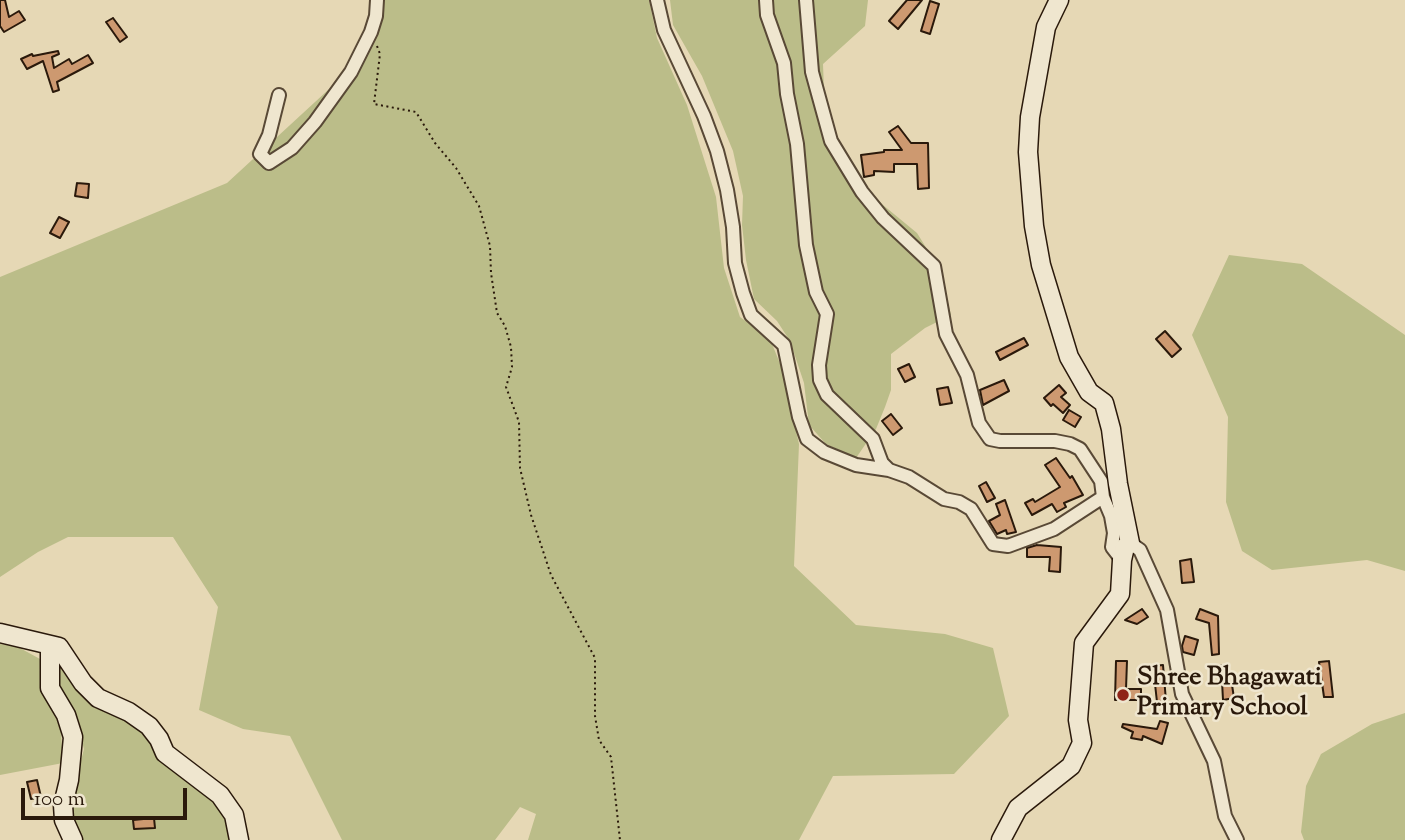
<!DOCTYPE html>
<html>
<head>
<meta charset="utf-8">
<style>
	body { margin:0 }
	#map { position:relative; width:1405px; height:840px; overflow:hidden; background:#e6d8b5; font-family:"Sorts Mill Goudy",serif }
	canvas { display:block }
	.scale { position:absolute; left:21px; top:788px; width:166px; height:32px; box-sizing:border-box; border:4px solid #2a190b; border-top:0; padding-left:9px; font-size:21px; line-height:24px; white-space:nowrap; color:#2a190b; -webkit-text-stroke:5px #efe6cf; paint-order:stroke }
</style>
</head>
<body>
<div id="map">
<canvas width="1405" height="840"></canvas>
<div class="scale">100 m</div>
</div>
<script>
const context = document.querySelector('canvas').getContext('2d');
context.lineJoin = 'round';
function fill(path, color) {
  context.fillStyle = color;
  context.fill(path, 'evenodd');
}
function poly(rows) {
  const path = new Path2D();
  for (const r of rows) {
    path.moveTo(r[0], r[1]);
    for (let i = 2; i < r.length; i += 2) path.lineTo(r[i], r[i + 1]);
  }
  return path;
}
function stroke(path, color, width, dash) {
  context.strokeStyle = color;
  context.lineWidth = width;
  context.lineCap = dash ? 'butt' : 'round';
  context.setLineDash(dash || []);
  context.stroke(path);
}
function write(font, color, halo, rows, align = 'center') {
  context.font = font + ' "Sorts Mill Goudy",serif';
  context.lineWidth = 5;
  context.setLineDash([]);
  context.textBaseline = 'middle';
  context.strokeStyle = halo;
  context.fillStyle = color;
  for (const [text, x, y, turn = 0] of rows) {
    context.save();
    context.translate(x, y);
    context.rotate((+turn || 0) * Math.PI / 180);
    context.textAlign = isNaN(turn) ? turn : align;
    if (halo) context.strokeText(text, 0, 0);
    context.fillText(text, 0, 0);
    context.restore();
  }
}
const green = poly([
	[382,0,649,0,657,38,687,105,716,197,724,268,740,317,770,339,781,366,799,444,794,566,856,625,945,634,993,648,1009,716,954,774,833,776,799,840,528,840,536,814,520,807,495,840,342,840,290,736,243,729,199,710,218,607,173,537,68,537,38,552,0,577,0,277,227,183,365,56],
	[670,0,868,0,865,26,823,64,825,119,852,167,868,189,883,205,917,233,940,270,951,315,925,328,891,354,891,390,885,407,876,429,856,458,826,444,809,425,804,383,790,341,777,321,754,299,746,260,742,225,743,196,733,151,702,76,673,25],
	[1229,255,1302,264,1405,335,1405,571,1367,560,1272,570,1242,551,1226,502,1228,417,1192,335],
	[0,644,18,647,40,659,42,691,53,709,61,732,63,763,0,775],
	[64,663,131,719,220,806,234,828,233,840,82,840,76,830,70,804,84,749,76,719,55,681,58,664],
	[1405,713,1405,840,1304,840,1301,832,1306,786,1321,754,1372,724]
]);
const building = poly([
	[0,0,5,0,9,17,19,11,25,20,4,32,0,26,0,0],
	[907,0,922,0,898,29,889,21,907,0],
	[930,1,939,4,930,34,921,31,930,1],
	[113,18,127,37,120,42,106,22,113,18],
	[58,51,59,54,52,57,54,68,69,59,72,64,88,55,93,63,57,82,59,90,53,92,43,61,27,69,21,59,32,54,33,56,58,51],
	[898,126,911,143,928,143,929,188,918,189,917,164,894,164,894,172,874,171,874,175,864,177,861,155,884,152,884,150,902,150,889,132,898,126],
	[77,183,89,184,88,198,75,196,77,183],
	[59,217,69,222,60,238,50,233,59,217],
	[1165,331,1181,349,1172,357,1156,339,1165,331],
	[1024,338,1028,345,1000,360,996,352,1024,338],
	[909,364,915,377,905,382,898,369,909,364],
	[1004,380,1009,391,983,405,980,390,1004,380],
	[1059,385,1066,393,1061,397,1070,405,1063,413,1053,404,1051,406,1044,398,1059,385],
	[948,387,952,403,940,405,937,389,948,387],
	[1069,410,1081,417,1075,427,1063,420,1069,410],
	[891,414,902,428,893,435,882,421,891,414],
	[1056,458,1070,478,1072,476,1083,495,1064,503,1066,507,1057,512,1052,504,1032,515,1025,503,1033,499,1035,502,1060,487,1045,465,1056,458],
	[986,482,995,498,987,502,979,486,986,482],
	[1005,500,1016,532,1007,534,1006,530,997,534,989,521,1000,515,996,504,1005,500],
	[1037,545,1061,547,1060,572,1049,571,1050,557,1027,557,1027,548,1037,545],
	[1191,559,1194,582,1182,583,1180,561,1191,559],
	[1142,609,1148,617,1137,624,1125,620,1142,609],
	[1200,609,1218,616,1219,654,1212,655,1209,623,1196,619,1200,609],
	[1185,636,1198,640,1194,655,1183,652,1182,646,1185,636],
	[1116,661,1127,661,1126,689,1141,689,1141,700,1115,700,1116,661],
	[1329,661,1333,697,1324,697,1319,662,1329,661],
	[1163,665,1166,701,1157,702,1153,666,1163,665],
	[1227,665,1229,680,1223,681,1232,685,1234,698,1223,700,1222,681,1220,681,1218,666,1227,665],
	[1160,721,1168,723,1162,744,1143,736,1142,740,1131,738,1133,732,1122,727,1123,724,1157,729,1160,721],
	[37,780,41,797,31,799,27,782,37,780],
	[154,818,155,828,134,829,133,820,154,818]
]);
const path = poly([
	[377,46,380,54,374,104,416,112,435,143,456,168,479,206,490,246,491,273,497,313,505,326,511,347,512,367,506,387,519,422,520,468,531,515,551,575,595,658,595,716,599,740,611,757,620,840]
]);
const street = poly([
	[657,0,664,30,704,116,717,151,727,190,733,227,735,263,743,293,751,315,784,345,799,417,807,439,824,452,856,465,889,470,909,477,944,499,959,502,971,509,993,544,1008,546,1054,529,1103,497],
	[766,0,767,15,784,63,787,94,797,144,806,245,816,292,827,314,819,365,820,380,827,395,873,439,882,463,889,470],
	[806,0,812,72,831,141,862,192,883,218,934,266,946,334,967,375,979,423,990,439,1000,441,1055,441,1070,444,1080,449,1101,481,1103,497,1111,516,1114,533,1112,547,1122,560],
	[279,95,269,135,260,154,269,163,292,148,315,122,351,72,371,32,376,16,377,0],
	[1130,543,1140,550,1167,610,1182,694,1214,761,1225,816,1237,840]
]);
const secondary = poly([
	[0,633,59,647,83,683,98,698,129,712,149,726,159,739,165,753,220,795,234,815,239,840],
	[50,646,50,688,66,715,73,737,69,780,63,805,64,820,73,840],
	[1001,840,1018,808,1071,766,1082,743,1078,720,1084,643,1120,594,1122,560,1125,547,1130,543,1118,484,1111,429,1104,403,1089,392,1069,357,1041,265,1034,226,1028,152,1030,117,1046,27,1059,0]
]);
const markers = [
	[1123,695,7,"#8f2418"]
];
const poiNames = [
	["Shree Bhagawati",1137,680],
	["Primary School",1137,710]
];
fill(green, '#bbbd89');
fill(building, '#cd9970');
stroke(building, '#2a190b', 2);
stroke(street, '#594936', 16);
stroke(secondary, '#2a190b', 21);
stroke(path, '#2a190b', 2, [2, 3.5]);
stroke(street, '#efe6cf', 12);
stroke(secondary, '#efe6cf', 18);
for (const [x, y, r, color] of markers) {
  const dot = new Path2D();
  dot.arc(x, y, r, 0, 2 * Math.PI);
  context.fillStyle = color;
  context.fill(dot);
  stroke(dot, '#efe6cf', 2.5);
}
write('bold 26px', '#2a190b', '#efe6cf', poiNames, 'left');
</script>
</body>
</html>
